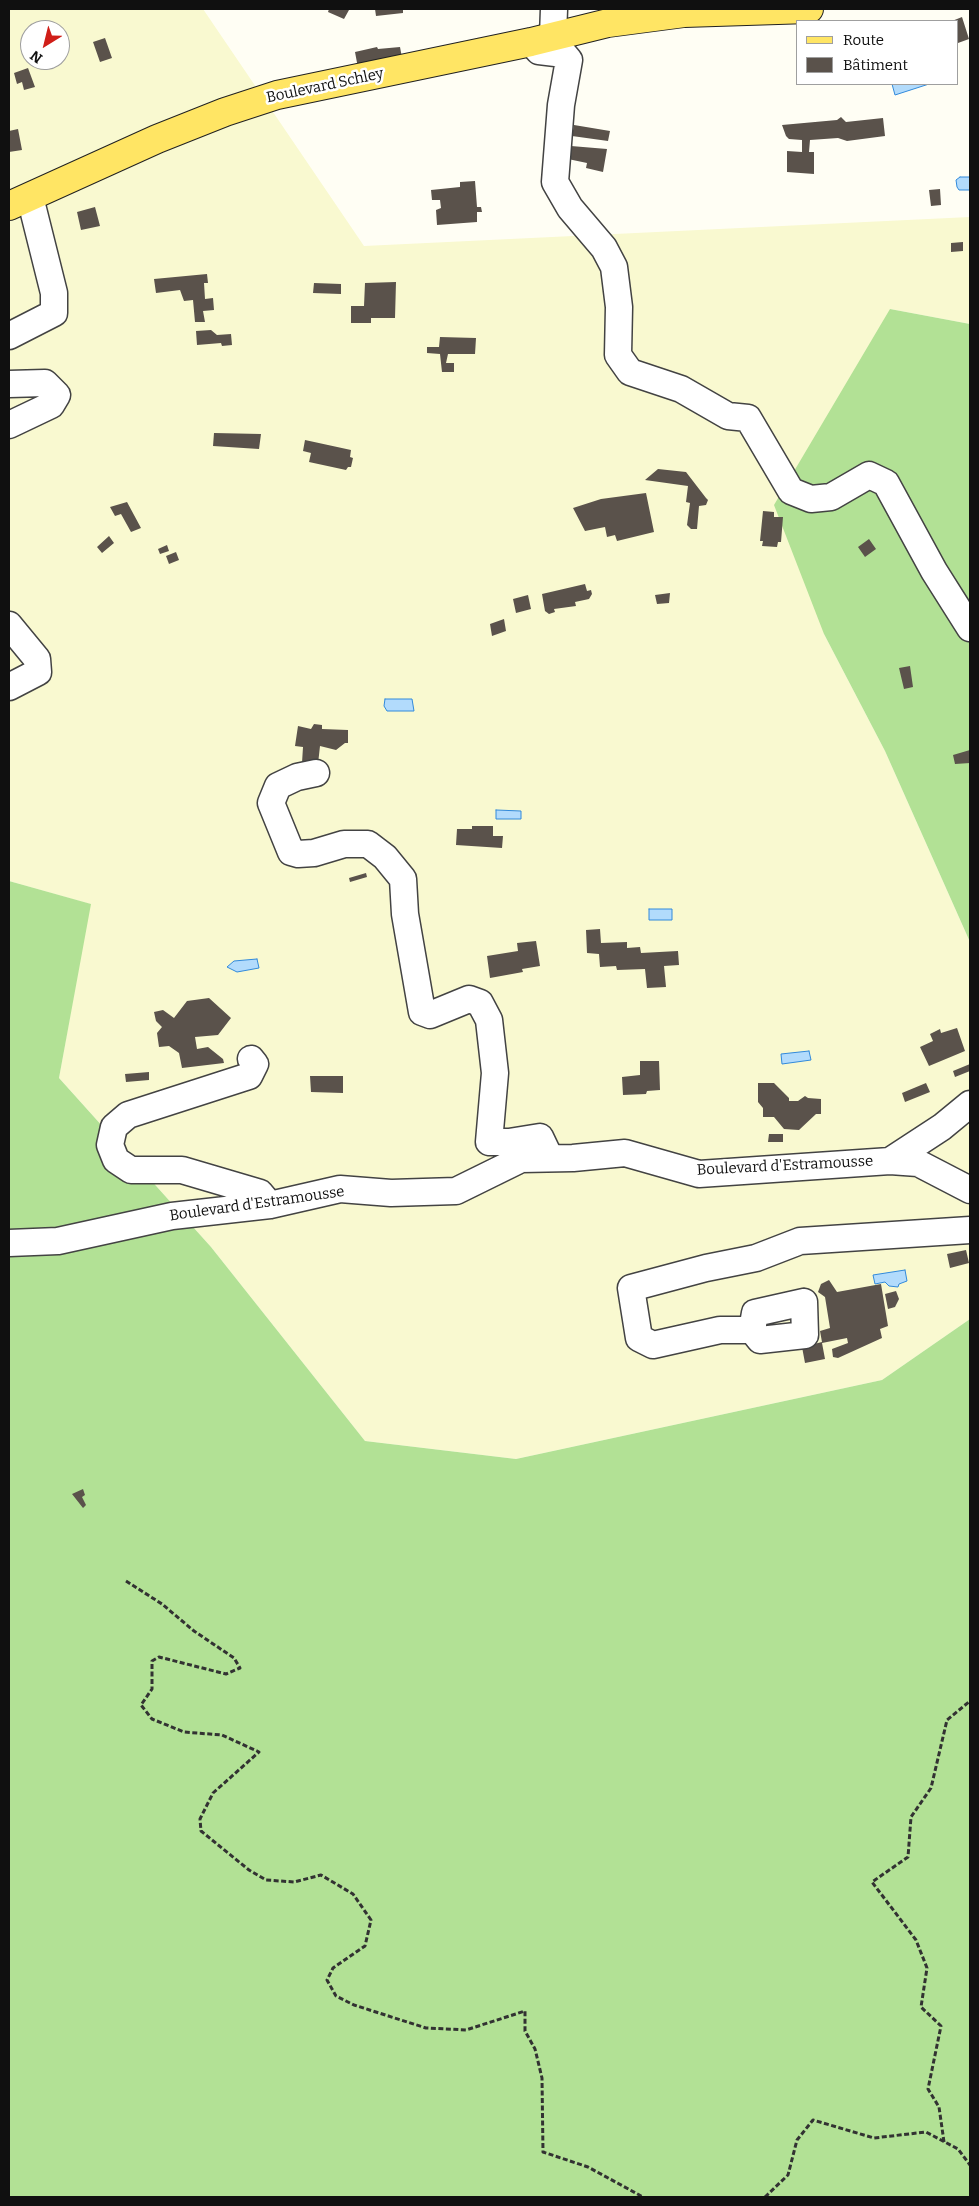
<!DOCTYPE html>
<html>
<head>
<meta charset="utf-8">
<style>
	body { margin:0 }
	#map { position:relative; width:979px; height:2206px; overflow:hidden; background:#fffef4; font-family:Bitter,serif }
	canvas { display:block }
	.frame { position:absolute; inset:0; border:10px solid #101010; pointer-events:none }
	.legend { position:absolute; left:796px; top:20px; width:162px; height:65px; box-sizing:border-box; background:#fff; border:1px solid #9f9f9f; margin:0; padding:6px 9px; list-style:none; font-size:15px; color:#101010 }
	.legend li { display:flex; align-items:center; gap:10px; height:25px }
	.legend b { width:25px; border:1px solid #9f9f9f }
	.north { position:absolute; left:20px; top:20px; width:50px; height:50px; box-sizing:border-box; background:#fff; border:1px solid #9f9f9f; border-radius:50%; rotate:216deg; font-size:14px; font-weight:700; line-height:20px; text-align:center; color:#101010 }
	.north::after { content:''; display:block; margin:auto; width:18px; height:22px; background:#d01e18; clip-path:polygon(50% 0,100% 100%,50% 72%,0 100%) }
</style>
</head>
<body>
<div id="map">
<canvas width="979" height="2206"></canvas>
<div class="frame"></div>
<ul class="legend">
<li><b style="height:6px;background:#ffe564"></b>Route</li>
<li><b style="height:14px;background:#5a524b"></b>Bâtiment</li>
</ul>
<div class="north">N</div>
</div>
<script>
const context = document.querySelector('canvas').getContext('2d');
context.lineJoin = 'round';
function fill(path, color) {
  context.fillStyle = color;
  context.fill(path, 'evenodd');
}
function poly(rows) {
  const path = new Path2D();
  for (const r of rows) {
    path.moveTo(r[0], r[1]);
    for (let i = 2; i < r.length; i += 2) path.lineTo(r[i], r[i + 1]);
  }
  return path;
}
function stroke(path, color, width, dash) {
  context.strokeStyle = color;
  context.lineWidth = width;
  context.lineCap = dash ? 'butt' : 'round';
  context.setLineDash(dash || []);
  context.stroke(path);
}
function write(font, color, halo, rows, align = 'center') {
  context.font = font + ' Bitter,serif';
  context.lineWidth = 5;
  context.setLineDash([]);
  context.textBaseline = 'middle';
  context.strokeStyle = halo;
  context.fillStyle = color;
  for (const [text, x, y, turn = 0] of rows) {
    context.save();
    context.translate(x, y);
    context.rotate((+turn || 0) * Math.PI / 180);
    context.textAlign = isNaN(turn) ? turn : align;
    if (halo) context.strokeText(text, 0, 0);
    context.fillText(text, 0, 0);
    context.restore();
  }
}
const farmland = poly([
	[9,9,203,9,364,246,970,217,970,324,890,309,824,634,885,751,970,942,970,1319,882,1380,516,1459,365,1441,211,1247,59,1078,90,904,9,881],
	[30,30,60,30,60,60,30,60]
]);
const forest = poly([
	[890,309,970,324,970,942,885,751,824,634,774,505],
	[9,881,91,904,59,1078,211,1247,365,1441,516,1459,882,1380,970,1319,970,2197,9,2197]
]);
const water = poly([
	[892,84,929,84,895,95,892,84],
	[960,177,970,177,970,190,959,190,957,187,956,180,960,177],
	[385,699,412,699,414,711,387,711,384,706,385,699],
	[496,810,521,811,521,819,496,819,496,810],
	[649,909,672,909,672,920,649,920,649,909],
	[257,959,259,968,237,972,227,967,234,961,257,959],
	[809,1051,811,1060,782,1064,781,1054,809,1051],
	[905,1270,907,1281,899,1284,898,1287,889,1286,885,1282,875,1284,873,1275,905,1270]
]);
const building = poly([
	[329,9,346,9,349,10,344,19,328,12],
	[375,9,403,9,403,13,376,16],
	[962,17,969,39,958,43,958,21,952,21],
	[105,38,112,58,100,62,93,42],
	[377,47,378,49,400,47,403,63,358,68,355,52],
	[28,68,35,87,24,90,22,82,17,84,14,73],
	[841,117,846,122,883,118,885,136,847,141,838,138,810,140,809,152,814,152,814,174,787,172,787,151,802,152,802,140,789,139,786,136,782,125,837,120],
	[574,125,610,131,608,141,572,136],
	[18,129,22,150,9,152,9,131],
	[571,146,607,149,603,172,586,168,587,163,568,159],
	[475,181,477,207,481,207,482,212,477,212,477,222,437,225,436,210,441,208,440,200,432,200,431,190,460,187,460,182],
	[940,189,941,205,931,206,929,190],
	[95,207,100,226,81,230,77,212],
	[963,242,963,251,951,252,951,243],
	[207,274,208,283,204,283,205,299,213,298,214,310,203,311,205,322,195,322,193,300,184,301,180,290,156,293,154,279],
	[396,282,395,318,371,318,371,323,351,323,351,306,364,306,365,283],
	[314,283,341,284,341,294,313,293],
	[211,330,217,335,231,334,232,345,222,346,221,343,197,345,196,331],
	[440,337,476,338,475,354,448,354,446,363,454,363,454,372,442,372,440,354,427,353,427,347,439,347],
	[214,433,261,434,259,449,213,446],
	[305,440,351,450,350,457,353,458,351,467,348,467,346,470,309,462,311,453,303,451],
	[658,469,686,472,706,498,708,500,706,505,699,506,697,529,691,529,687,525,690,503,686,502,688,486,645,480],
	[646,493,654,532,617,541,615,535,607,537,605,527,585,531,573,508,601,499],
	[127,502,141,528,131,532,121,514,115,516,110,507],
	[763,511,774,512,774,517,783,517,781,542,778,542,777,547,762,546,763,541,760,541],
	[109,536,114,543,102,553,97,547],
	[869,539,876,549,865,557,858,547],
	[167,545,169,551,160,554,158,549],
	[176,552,179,560,169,564,166,556],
	[585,584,587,591,591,590,592,594,589,599,575,602,576,606,554,609,555,612,549,614,545,611,542,594],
	[670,593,669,603,657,604,655,595],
	[528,595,531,609,516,613,513,599],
	[504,619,506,631,492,636,490,624],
	[910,666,913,687,904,689,899,668],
	[314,724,322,725,322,729,348,730,348,743,345,743,336,750,320,746,318,764,302,763,303,747,295,746,298,726,311,729],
	[970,750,970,763,955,764,953,755],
	[472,826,493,826,493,836,503,836,502,848,456,845,457,829,472,829],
	[366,873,367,877,350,882,349,878],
	[600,929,601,943,627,942,627,948,640,947,641,953,678,951,679,965,664,966,666,987,647,988,645,969,617,970,616,966,600,967,599,954,587,953,586,930],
	[536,941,540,966,522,969,523,972,490,978,487,956,518,951,517,943],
	[209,998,231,1018,218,1035,195,1037,197,1049,208,1047,223,1059,224,1063,182,1068,179,1053,169,1046,159,1047,157,1033,162,1027,156,1021,154,1012,163,1010,174,1018,187,1001],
	[957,1028,965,1051,929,1066,920,1047,933,1041,930,1034,940,1029,941,1033],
	[640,1061,659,1061,660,1090,647,1091,646,1094,623,1095,622,1077,640,1075],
	[970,1064,970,1071,955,1077,953,1071],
	[149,1072,149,1080,126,1082,125,1074],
	[310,1076,343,1076,343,1093,311,1092],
	[758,1083,774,1083,789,1098,789,1101,798,1101,805,1096,808,1098,821,1099,821,1114,816,1114,799,1130,784,1129,774,1117,763,1117,763,1108,758,1102],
	[926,1083,930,1092,905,1102,902,1093],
	[769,1134,783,1134,783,1142,768,1142],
	[966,1250,969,1263,950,1268,947,1254],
	[829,1280,837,1292,881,1284,888,1326,880,1329,882,1338,838,1358,833,1357,832,1349,848,1343,847,1338,822,1343,825,1359,805,1363,802,1347,822,1342,820,1331,830,1328,825,1297,818,1292,821,1284],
	[896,1291,899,1299,895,1307,888,1309,885,1294],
	[83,1489,85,1495,82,1497,86,1505,83,1508,72,1494]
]);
const path = poly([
	[126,1581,162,1604,194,1631,234,1658,240,1668,226,1674,159,1657,152,1661,152,1689,141,1705,152,1719,184,1732,222,1735,259,1752,213,1793,200,1819,201,1831,249,1870,266,1880,294,1882,321,1875,353,1894,371,1920,365,1946,333,1968,327,1980,336,1996,354,2005,426,2028,466,2030,525,2011,525,2031,535,2049,542,2078,543,2152,588,2167,643,2197],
	[944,2142,939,2107,928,2089,941,2026,921,2007,927,1968,916,1940,872,1882,908,1857,911,1817,931,1788,947,1720,970,1701],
	[765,2197,788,2175,797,2140,813,2120,874,2138,926,2132,958,2149,970,2165]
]);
const minor = poly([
	[553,36,554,9],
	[531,42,539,51,564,54,569,60,561,105,555,182,570,208,604,248,614,267,619,307,618,355,630,372,681,389,728,416,748,418,791,491,811,499,831,497,869,475,886,483,934,571,970,628],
	[9,336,54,313,54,293,30,197],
	[9,384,45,383,57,395,51,405,9,425],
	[9,625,37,659,38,672,9,687],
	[316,773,297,777,278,786,271,803,291,852,298,854,314,853,344,844,368,844,385,857,403,879,405,914,422,1012,430,1015,469,999,480,1003,489,1020,495,1073,489,1142,509,1142,540,1137,550,1158],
	[251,1059,255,1064,249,1076,128,1115,114,1127,110,1145,116,1160,131,1170,182,1170,260,1193,270,1205],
	[890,1161,942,1127,970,1104],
	[9,1243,58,1241,172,1216,270,1205,340,1189,391,1193,456,1191,521,1159,573,1158,625,1153,699,1174,890,1161,918,1163,970,1190],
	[804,1302,805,1335,760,1340,752,1330,755,1313,804,1302],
	[752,1330,720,1330,653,1345,639,1338,631,1288,706,1268,756,1258,800,1241,970,1230]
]);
const major = poly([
	[9,206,157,139,225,112,277,95,531,42,608,23,684,13,809,9]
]);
const streetNames = [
	["Boulevard Schley",325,86,-12],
	["Boulevard d'Estramousse",785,1166,-3],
	["Boulevard d'Estramousse",257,1204,-8]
];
fill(farmland, '#f9f9d0');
fill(forest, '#b2e195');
fill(water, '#b2dbfc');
stroke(water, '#328adb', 1);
fill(building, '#5a524b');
stroke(minor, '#434343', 29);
stroke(major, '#212121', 30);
stroke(path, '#323232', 3, [5, 2.5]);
stroke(minor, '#fff', 26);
stroke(major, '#ffe564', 28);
write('15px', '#101010', '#fff', streetNames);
</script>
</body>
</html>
